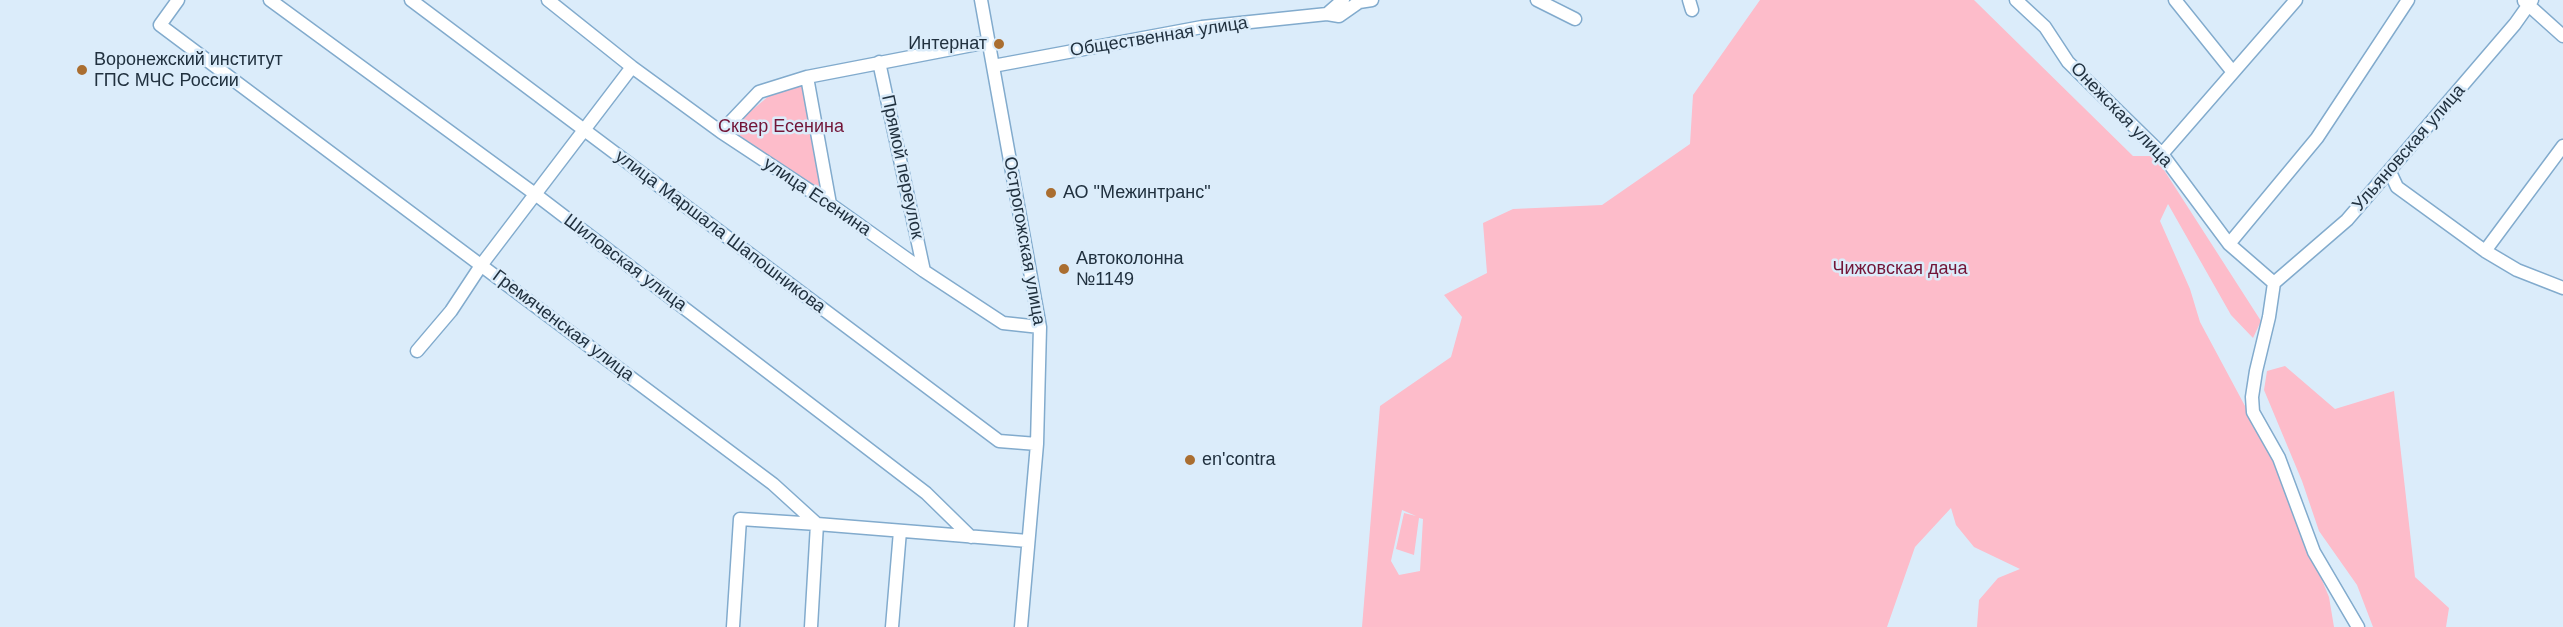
<!DOCTYPE html>
<html>
<head>
<meta charset="utf-8">
<style>
	body { margin:0 }
	canvas { display:block; background:#dbecfa }
</style>
</head>
<body>
<canvas width="2563" height="627"></canvas>
<script>
const context = document.querySelector('canvas').getContext('2d');
context.lineJoin = 'round';
function fill(path, color) {
  context.fillStyle = color;
  context.fill(path, 'evenodd');
}
function poly(rows) {
  const path = new Path2D();
  for (const r of rows) {
    path.moveTo(r[0], r[1]);
    for (let i = 2; i < r.length; i += 2) path.lineTo(r[i], r[i + 1]);
  }
  return path;
}
function stroke(path, color, width, dash) {
  context.strokeStyle = color;
  context.lineWidth = width;
  context.lineCap = dash ? 'butt' : 'round';
  context.setLineDash(dash || []);
  context.stroke(path);
}
function write(font, color, halo, rows, align = 'center') {
  context.font = font + ' Helvetica,sans-serif';
  context.lineWidth = 5;
  context.setLineDash([]);
  context.textBaseline = 'middle';
  context.strokeStyle = halo;
  context.fillStyle = color;
  for (const [text, x, y, turn = 0] of rows) {
    context.save();
    context.translate(x, y);
    context.rotate((+turn || 0) * Math.PI / 180);
    context.textAlign = isNaN(turn) ? turn : align;
    if (halo) context.strokeText(text, 0, 0);
    context.fillText(text, 0, 0);
    context.restore();
  }
}
const green = poly([
	[1760,0,1974,0,2133,156,2155,156,2261,321,2253,338,2231,315,2168,204,2160,221,2190,289,2200,322,2267,447,2329,597,2334,627,1977,627,1979,600,1998,578,2020,569,1974,547,1956,525,1951,508,1915,547,1887,627,1362,627,1380,406,1451,357,1462,317,1444,295,1487,273,1483,223,1513,209,1602,205,1690,144,1693,95],
	[1402,510,1416,516,1404,513,1396,549,1414,555,1419,518,1423,519,1420,571,1399,575,1391,561],
	[806,83,826,195,736,133,733,126,770,95],
	[2285,366,2335,409,2394,391,2415,577,2449,608,2446,627,2373,627,2357,585,2319,531,2302,481,2264,390,2267,371]
]);
const minor = poly([
	[178,0,160,25,773,484,817,524,1028,541],
	[270,0,535,194,926,493,971,537],
	[411,0,999,441,1037,444],
	[548,0,632,67,721,132,830,204,924,271,1003,323,1040,327],
	[981,0,1040,327,1037,444,1021,627],
	[1537,0,1575,19],
	[1689,0,1692,10],
	[2016,0,2045,27,2068,62,2162,154,2229,244,2274,283],
	[2175,0,2232,71],
	[2524,1,2563,36],
	[1327,14,1343,0],
	[879,62,924,271],
	[993,66,1202,27,1327,14,1339,16,1359,2,1372,0],
	[807,77,830,204],
	[721,132,759,92,807,77,988,42],
	[2162,154,2296,0],
	[2390,172,2397,187,2485,251,2517,270,2563,288],
	[2229,244,2317,138,2408,0],
	[2485,251,2563,146],
	[2274,283,2347,220,2515,24,2532,0],
	[2274,283,2269,317,2256,371,2252,397,2253,412,2279,458,2314,552,2358,627],
	[417,351,451,311,482,264,632,67],
	[733,627,740,519,817,524,811,627],
	[892,627,900,531]
]);
const markers = [
	[999,44,6,"#aa6e30"],
	[82,70,6,"#aa6e30"],
	[1051,193,6,"#aa6e30"],
	[1064,269,6,"#aa6e30"],
	[1190,460,6,"#aa6e30"]
];
const streetNames = [
	["Общественная улица",1159,37,-9],
	["Онежская улица",2121,115,46],
	["Ульяновская улица",2409,148,-49],
	["Прямой переулок",902,167,78],
	["улица Есенина",817,197,34],
	["улица Маршала Шапошникова",720,232,37],
	["Острогожская улица",1024,241,80],
	["Шиловская улица",625,263,37],
	["Гремяченская улица",563,326,37]
];
const poiNames = [
	["Интернат",987,44,"right"],
	["Воронежский институт",94,60],
	["ГПС МЧС России",94,81],
	["АО \"Межинтранс\"",1063,193],
	["Автоколонна",1076,259],
	["№1149",1076,280],
	["en'contra",1202,460]
];
const parkNames = [
	["Сквер Есенина",781,127],
	["Чижовская дача",1900,269]
];
fill(green, '#fdbcca');
stroke(minor, '#82abcd', 15);
stroke(minor, '#fff', 12);
for (const [x, y, r, color] of markers) {
  const dot = new Path2D();
  dot.arc(x, y, r, 0, 2 * Math.PI);
  context.fillStyle = color;
  context.fill(dot);
  stroke(dot, '#dbecfa', 2);
}
write('18px', '#21313f', '#dbecfa', streetNames);
write('18px', '#21313f', '#dbecfa', poiNames, 'left');
write('18px', '#721537', '#dbecfa', parkNames);
</script>
</body>
</html>
